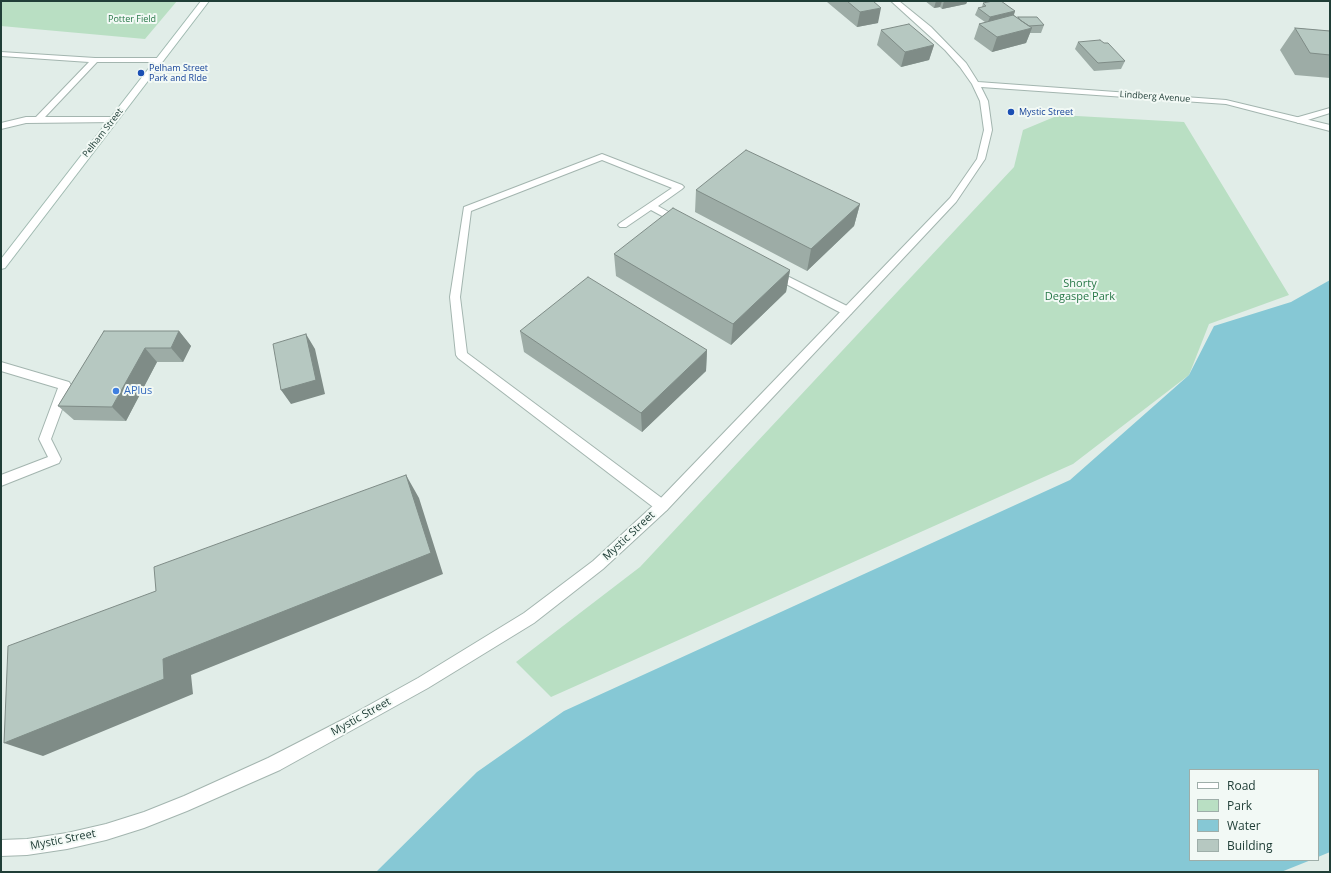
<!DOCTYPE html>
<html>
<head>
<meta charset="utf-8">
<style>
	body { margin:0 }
	#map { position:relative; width:1331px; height:873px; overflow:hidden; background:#e1ede8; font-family:"Open Sans",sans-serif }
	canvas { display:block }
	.frame { position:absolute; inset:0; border:2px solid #203e37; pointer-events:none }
	.legend { position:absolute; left:1189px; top:769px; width:130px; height:92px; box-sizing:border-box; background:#f2f9f5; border:1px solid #9eaea9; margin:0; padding:5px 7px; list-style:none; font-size:12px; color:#203e37 }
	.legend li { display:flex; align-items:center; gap:8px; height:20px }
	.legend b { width:20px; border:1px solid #9eaea9 }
</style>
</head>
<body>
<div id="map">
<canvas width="1331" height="873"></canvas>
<div class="frame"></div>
<ul class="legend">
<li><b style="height:5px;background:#fff"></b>Road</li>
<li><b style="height:11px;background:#b9dfc3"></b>Park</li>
<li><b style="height:11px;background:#86c8d5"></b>Water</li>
<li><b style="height:11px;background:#b6c8c1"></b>Building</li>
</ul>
</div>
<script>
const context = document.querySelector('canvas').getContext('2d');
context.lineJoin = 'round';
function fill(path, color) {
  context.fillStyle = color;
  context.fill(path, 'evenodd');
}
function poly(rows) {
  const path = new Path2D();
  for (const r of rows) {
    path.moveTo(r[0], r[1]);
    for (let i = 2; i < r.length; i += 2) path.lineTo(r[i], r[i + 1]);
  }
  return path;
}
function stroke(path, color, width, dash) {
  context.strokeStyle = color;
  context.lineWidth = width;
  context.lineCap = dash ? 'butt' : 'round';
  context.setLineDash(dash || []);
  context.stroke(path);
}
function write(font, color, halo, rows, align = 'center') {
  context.font = font + ' "Open Sans",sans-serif';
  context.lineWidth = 4;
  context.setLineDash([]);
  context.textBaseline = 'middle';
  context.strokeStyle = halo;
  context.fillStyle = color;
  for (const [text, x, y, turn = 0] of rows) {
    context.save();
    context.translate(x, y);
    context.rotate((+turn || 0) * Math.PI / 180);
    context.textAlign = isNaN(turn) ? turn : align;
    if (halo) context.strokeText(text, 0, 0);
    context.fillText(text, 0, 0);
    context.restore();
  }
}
const green = poly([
	[1,1,177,1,145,39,1,26],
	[1059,115,1184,122,1289,295,1209,324,1189,375,1073,464,551,697,516,662,640,567,1014,167,1023,130]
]);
const water = poly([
	[1330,280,1330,852,1318,857,1318,770,1190,770,1190,860,1311,860,1281,872,376,872,477,772,564,711,1070,480,1189,375,1214,326,1291,302]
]);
const lane = poly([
	[1,52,95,58,159,58,163,60,159,62,97,62,45,117,113,117,117,120,116,122,26,123,1,129,1,123,26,117,36,117,89,62,1,56,1,52],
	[1330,108,1330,113,1298,123,1294,120,1295,118,1330,108],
	[602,154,682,185,684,187,682,189,658,206,683,220,685,222,683,224,677,224,651,210,626,227,620,227,618,225,620,223,672,188,602,160,471,211,460,297,467,353,667,502,668,506,667,510,662,512,657,510,458,358,456,355,450,297,464,207,602,154],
	[773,269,851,308,852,311,851,314,843,314,769,275,768,273,769,271,773,269],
	[1,362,69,382,71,385,51,439,61,459,59,463,1,486,1,475,48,457,39,439,58,388,1,371,1,362]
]);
const street = poly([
	[891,1,899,1,931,27,966,63,978,82,1226,100,1330,125,1330,131,1226,104,981,87,988,101,992,130,985,159,956,202,667,510,603,569,534,623,428,688,280,770,187,811,144,828,106,840,67,849,27,855,1,856,1,840,27,839,67,833,106,824,144,812,184,796,268,758,344,719,418,678,524,613,593,561,657,502,950,198,977,159,984,130,980,101,972,84,960,67,945,50,891,1]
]);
const secondary = poly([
	[201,1,209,1,5,268,1,269,1,259,201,1]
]);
const wall = poly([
	[827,1,873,1,878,23,857,27,827,2],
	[925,1,970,1,967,2,966,4,942,9,940,7,934,8],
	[983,3,1015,11,1014,15,1018,18,1018,17,1044,25,1041,33,1030,33,1026,43,992,52,974,39,979,24,985,22,975,15,978,8,982,7],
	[1295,28,1330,31,1330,78,1295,75,1280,50],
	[881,30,934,45,929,60,901,67,877,45],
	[1078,42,1104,43,1125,61,1121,69,1094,71,1075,49],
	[696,190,860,204,854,226,807,271,695,212],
	[614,254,790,270,786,292,731,345,616,276],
	[104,331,179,331,191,346,183,362,157,362,126,421,74,420,58,406],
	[520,331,707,350,706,371,642,432,524,352]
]);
const shadedWall = poly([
	[936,1,942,1,940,7,934,8],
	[944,1,970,1,967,2,966,4,942,9],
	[881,8,878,23,857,27,860,12],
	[1015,11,1012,19,987,24,990,17],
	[1032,28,1026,43,992,52,997,37],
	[934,45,929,60,901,67,905,52],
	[860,204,854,226,807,271,811,249],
	[790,270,786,292,731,345,733,324],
	[179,331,191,346,183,362,171,348],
	[306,334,315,349,325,394,291,404,281,390],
	[145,348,157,362,126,421,112,407],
	[707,350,706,371,642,432,641,413],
	[406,475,419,498,443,574,191,675,193,694,43,756,4,743,163,659]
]);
const building = poly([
	[847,1,873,1,881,8,860,12,847,1],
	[993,1,1001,1,1015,11,990,17,978,8,986,6,983,3,993,1],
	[1013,15,1032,28,997,37,979,24,1013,15],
	[1018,17,1037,17,1044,25,1029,26,1020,20,1018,17],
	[909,24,934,45,905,52,881,30,909,24],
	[1295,28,1330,31,1330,55,1310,53,1295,28],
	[1100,40,1104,43,1108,43,1125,61,1098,63,1078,42,1100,40],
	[746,150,860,204,811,249,696,190,746,150],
	[673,208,790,270,733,324,614,254,673,208],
	[588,277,707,350,641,413,520,331,588,277],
	[104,331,179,331,171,348,145,348,112,407,58,406,104,331],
	[306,334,316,380,281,390,273,344,306,334],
	[406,475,431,553,163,659,164,679,4,743,8,646,156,591,154,567,406,475]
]);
const markers = [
	[141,73,4,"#1a4fb4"],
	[1011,112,4,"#1a4fb4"],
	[116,391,4,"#3f7fe0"]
];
const farParknames = [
	["Potter Field",132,19]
];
const farTransitnames = [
	["Pelham Street",149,68],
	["Park and RIde",149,78],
	["Mystic Street",1019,112]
];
const farStreetnames = [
	["Lindberg Avenue",1155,97,4],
	["Pelham Street",103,133,-52]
];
const parkNames = [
	["Shorty",1080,284],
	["Degaspe Park",1080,297]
];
const shopNames = [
	["APlus",124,391]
];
const streetNames = [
	["Mystic Street",629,536,-43],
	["Mystic Street",361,717,-29],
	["Mystic Street",63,840,-11]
];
fill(green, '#b9dfc3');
fill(water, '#86c8d5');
stroke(lane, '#a3b5af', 2);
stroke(street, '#a3b5af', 2);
stroke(secondary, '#9fb9b0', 2);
fill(lane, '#fff');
fill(street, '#fff');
fill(secondary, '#fff');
fill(wall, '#9daca6');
fill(shadedWall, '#7f8c87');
fill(building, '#b6c8c1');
stroke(building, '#7f8c87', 1);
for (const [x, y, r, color] of markers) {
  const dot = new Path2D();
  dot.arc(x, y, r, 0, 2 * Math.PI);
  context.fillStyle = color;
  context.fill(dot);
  stroke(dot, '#f2f9f5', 1.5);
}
write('9px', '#287848', '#f2f9f5', farParknames);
write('9px', '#164399', '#f2f9f5', farTransitnames, 'left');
write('9px', '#203e37', '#f2f9f5', farStreetnames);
write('11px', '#287848', '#f2f9f5', parkNames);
write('11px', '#366cbe', '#f2f9f5', shopNames, 'left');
write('11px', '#203e37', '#f2f9f5', streetNames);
</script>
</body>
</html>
